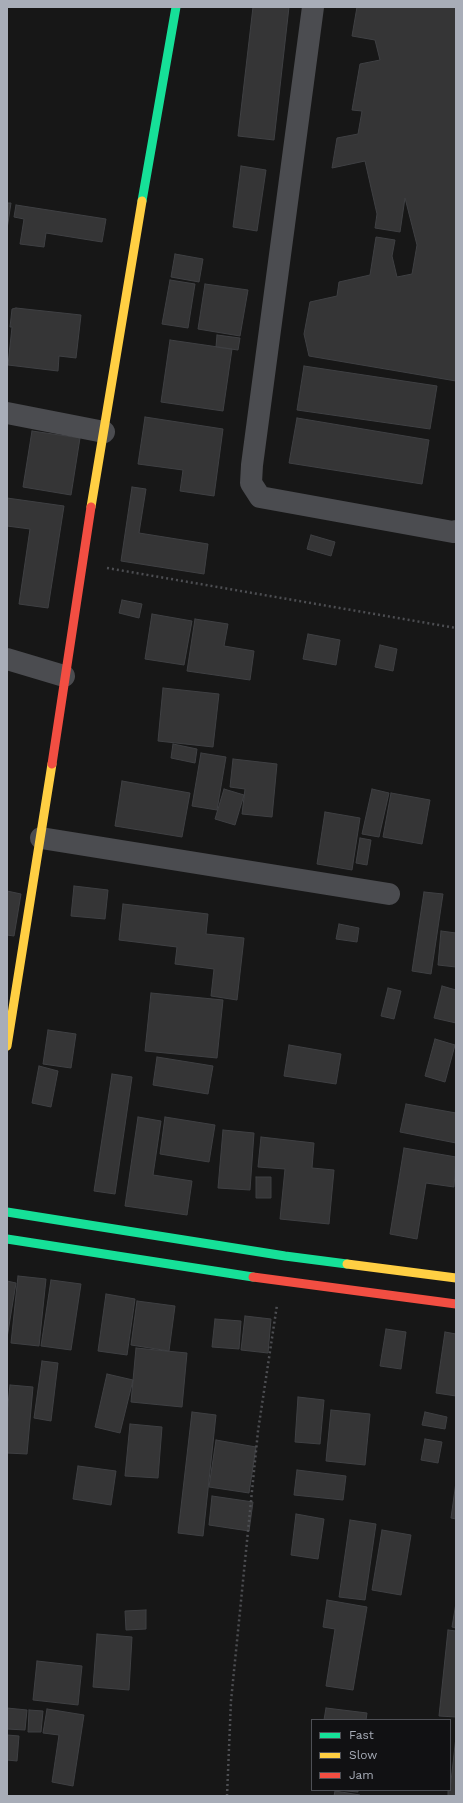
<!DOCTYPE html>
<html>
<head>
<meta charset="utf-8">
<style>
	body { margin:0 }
	#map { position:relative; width:463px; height:1803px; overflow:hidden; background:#171717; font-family:"Work Sans",sans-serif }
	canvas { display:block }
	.frame { position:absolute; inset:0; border:8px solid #a8adb8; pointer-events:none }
	.legend { position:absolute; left:311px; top:1719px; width:140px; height:72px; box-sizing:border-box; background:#111113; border:1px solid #4d4f55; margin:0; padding:5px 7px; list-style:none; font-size:12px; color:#a8adb8 }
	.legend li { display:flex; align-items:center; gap:8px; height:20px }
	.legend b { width:20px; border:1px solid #4d4f55 }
</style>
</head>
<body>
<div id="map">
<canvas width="463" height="1803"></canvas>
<div class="frame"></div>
<ul class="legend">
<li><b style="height:5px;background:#16e098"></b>Fast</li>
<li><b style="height:5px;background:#ffcf43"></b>Slow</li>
<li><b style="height:5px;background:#f24e42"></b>Jam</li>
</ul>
</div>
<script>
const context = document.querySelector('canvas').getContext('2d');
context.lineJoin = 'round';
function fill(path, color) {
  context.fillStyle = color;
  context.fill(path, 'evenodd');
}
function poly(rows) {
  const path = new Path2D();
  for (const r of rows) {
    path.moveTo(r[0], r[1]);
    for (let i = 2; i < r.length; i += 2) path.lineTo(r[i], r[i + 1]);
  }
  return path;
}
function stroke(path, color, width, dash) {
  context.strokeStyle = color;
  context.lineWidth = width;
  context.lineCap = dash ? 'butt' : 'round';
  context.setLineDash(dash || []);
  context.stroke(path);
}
const building = poly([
	[253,7,289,7,274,140,238,136,253,7],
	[357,7,456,7,456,381,309,356,304,334,310,302,337,296,339,282,370,275,376,237,395,240,392,256,397,277,412,274,417,245,405,198,400,232,375,228,377,214,365,161,332,168,337,138,358,134,362,111,352,110,360,64,380,60,375,40,352,36,357,7],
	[241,166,266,170,257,231,233,227,241,166],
	[7,203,11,203,7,229,7,203],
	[16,205,106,219,102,242,46,233,44,247,20,244,24,219,14,217,16,205],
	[175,254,203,259,199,282,171,277,175,254],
	[170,280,195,284,188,328,162,324,170,280],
	[205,284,248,290,240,336,198,329,205,284],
	[16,308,81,315,76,358,59,356,58,371,8,365,12,327,10,327,12,309,16,308],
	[217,335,240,338,238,350,216,347,217,335],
	[170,340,232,349,223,411,161,402,170,340],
	[304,366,437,386,430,429,297,410,304,366],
	[145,417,223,429,214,496,180,491,183,470,138,464,145,417],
	[297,418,429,440,422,484,289,463,297,418],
	[32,431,80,438,71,495,23,487,32,431],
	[132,487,146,489,139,533,208,544,204,574,121,561,132,487],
	[7,498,64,506,48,608,19,604,30,529,7,526,7,498],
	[311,535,335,542,331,556,307,549,311,535],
	[122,600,142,604,139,618,119,613,122,600],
	[152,614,192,621,184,665,145,659,152,614],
	[195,619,228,624,224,646,254,651,250,680,187,671,195,619],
	[308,634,340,640,336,665,303,659,308,634],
	[380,645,397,649,393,671,375,667,380,645],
	[163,688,219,694,213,747,158,741,163,688],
	[173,744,197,749,195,763,171,758,173,744],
	[201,753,226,757,217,810,192,806,201,753],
	[233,759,277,764,272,817,242,814,245,789,230,787,233,759],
	[122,781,190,793,182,837,115,826,122,781],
	[224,789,244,795,235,825,215,819,224,789],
	[372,789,389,793,379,837,362,834,372,789],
	[391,793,430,800,422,844,383,837,391,793],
	[325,812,360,818,352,870,317,864,325,812],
	[360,838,371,840,367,865,356,863,360,838],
	[74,886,108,890,105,919,71,916,74,886],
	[7,891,21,894,14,936,7,935,7,891],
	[424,892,443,894,431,974,412,971,424,892],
	[123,904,208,914,206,934,244,938,237,1000,211,996,214,969,175,964,177,947,119,940,123,904],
	[339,924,359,928,357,942,336,939,339,924],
	[441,931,456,933,456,967,438,965,441,931],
	[442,986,456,990,456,1023,434,1018,442,986],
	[388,988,401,991,394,1019,381,1016,388,988],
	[151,993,223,1000,217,1058,145,1051,151,993],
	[48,1030,76,1034,71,1068,43,1064,48,1030],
	[435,1039,455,1045,445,1082,425,1076,435,1039],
	[289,1045,341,1054,336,1084,284,1076,289,1045],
	[157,1057,213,1066,208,1094,153,1085,157,1057],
	[39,1066,58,1071,51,1107,32,1103,39,1066],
	[112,1074,132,1077,115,1194,94,1191,112,1074],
	[406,1104,456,1113,456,1143,400,1132,406,1104],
	[138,1117,161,1121,153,1175,192,1181,187,1215,125,1206,138,1117],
	[165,1117,215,1125,209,1162,160,1154,165,1117],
	[223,1130,254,1133,250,1190,218,1188,223,1130],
	[261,1137,314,1143,312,1168,334,1170,329,1224,280,1219,285,1169,258,1167,261,1137],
	[404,1148,456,1157,454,1187,426,1183,417,1239,390,1234,404,1148],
	[256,1177,271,1177,271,1198,256,1198,256,1177],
	[18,1276,46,1279,39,1346,11,1343,18,1276],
	[51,1280,81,1284,71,1350,41,1346,51,1280],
	[7,1281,16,1283,7,1338,7,1281],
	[106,1294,135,1299,127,1355,98,1351,106,1294],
	[137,1301,175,1306,169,1351,131,1345,137,1301],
	[245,1316,271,1319,268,1353,241,1350,245,1316],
	[215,1319,241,1321,239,1349,212,1347,215,1319],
	[386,1329,406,1332,401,1369,380,1366,386,1329],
	[445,1332,456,1334,456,1396,436,1393,445,1332],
	[136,1348,187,1353,182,1407,131,1402,136,1348],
	[42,1361,58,1363,51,1421,34,1418,42,1361],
	[107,1374,133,1380,120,1433,95,1427,107,1374],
	[10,1385,33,1387,27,1454,7,1453,7,1414,10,1385],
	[298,1397,324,1400,320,1444,295,1442,298,1397],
	[331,1410,370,1414,365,1465,326,1461,331,1410],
	[192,1412,216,1415,203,1536,178,1533,192,1412],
	[425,1412,447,1417,445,1429,422,1425,425,1412],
	[130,1424,162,1427,158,1478,125,1476,130,1424],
	[425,1439,442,1442,438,1463,421,1460,425,1439],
	[216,1440,256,1447,249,1493,209,1487,216,1440],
	[78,1466,116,1471,111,1505,73,1499,78,1466],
	[297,1470,346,1476,343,1500,294,1495,297,1470],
	[456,1482,456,1519,451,1518,456,1482],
	[212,1496,253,1502,249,1531,209,1525,212,1496],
	[296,1514,324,1519,318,1559,291,1555,296,1514],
	[350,1520,376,1524,365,1600,339,1597,350,1520],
	[382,1530,411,1535,401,1595,372,1590,382,1530],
	[327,1600,367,1607,353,1690,326,1686,335,1629,323,1627,327,1600],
	[456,1603,456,1628,452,1627,456,1603],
	[146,1610,146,1629,126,1630,125,1611,146,1610],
	[448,1630,456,1631,456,1717,439,1716,448,1630],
	[97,1634,132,1637,129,1690,93,1687,97,1634],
	[37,1661,82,1666,78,1705,33,1700,37,1661],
	[7,1708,27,1710,25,1730,7,1729,7,1708],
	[326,1708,367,1713,366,1720,324,1720,326,1708],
	[47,1709,84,1715,73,1786,52,1782,59,1735,43,1733,47,1709],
	[29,1710,43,1711,41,1732,28,1732,29,1710],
	[7,1735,19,1736,17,1761,7,1760,7,1735],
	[456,1737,456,1796,448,1796,448,1790,450,1790,456,1737],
	[335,1790,358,1790,358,1792,335,1790],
	[335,1791,360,1795,360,1796,334,1796,335,1791]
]);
const path = poly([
	[107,568,456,628],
	[227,1796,231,1701,258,1431,277,1305]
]);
const street = poly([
	[313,7,252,465,251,483,260,497,453,532,456,531],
	[7,413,104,432],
	[7,659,64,676],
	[41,838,389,894]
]);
const fast = poly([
	[142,201,176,7],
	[7,1212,285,1256,347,1264],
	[7,1239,253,1277]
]);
const slow = poly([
	[91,507,142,201],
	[7,1046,52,764],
	[347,1264,456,1278]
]);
const jam = poly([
	[52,764,91,507],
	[253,1277,456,1304]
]);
fill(building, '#353536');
stroke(building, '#3f4043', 1);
stroke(path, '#4d4e52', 2.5, [2, 3]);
stroke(street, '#4b4c50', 22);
stroke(fast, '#16e098', 9);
stroke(slow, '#ffcf43', 9);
stroke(jam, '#f24e42', 9);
</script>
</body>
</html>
